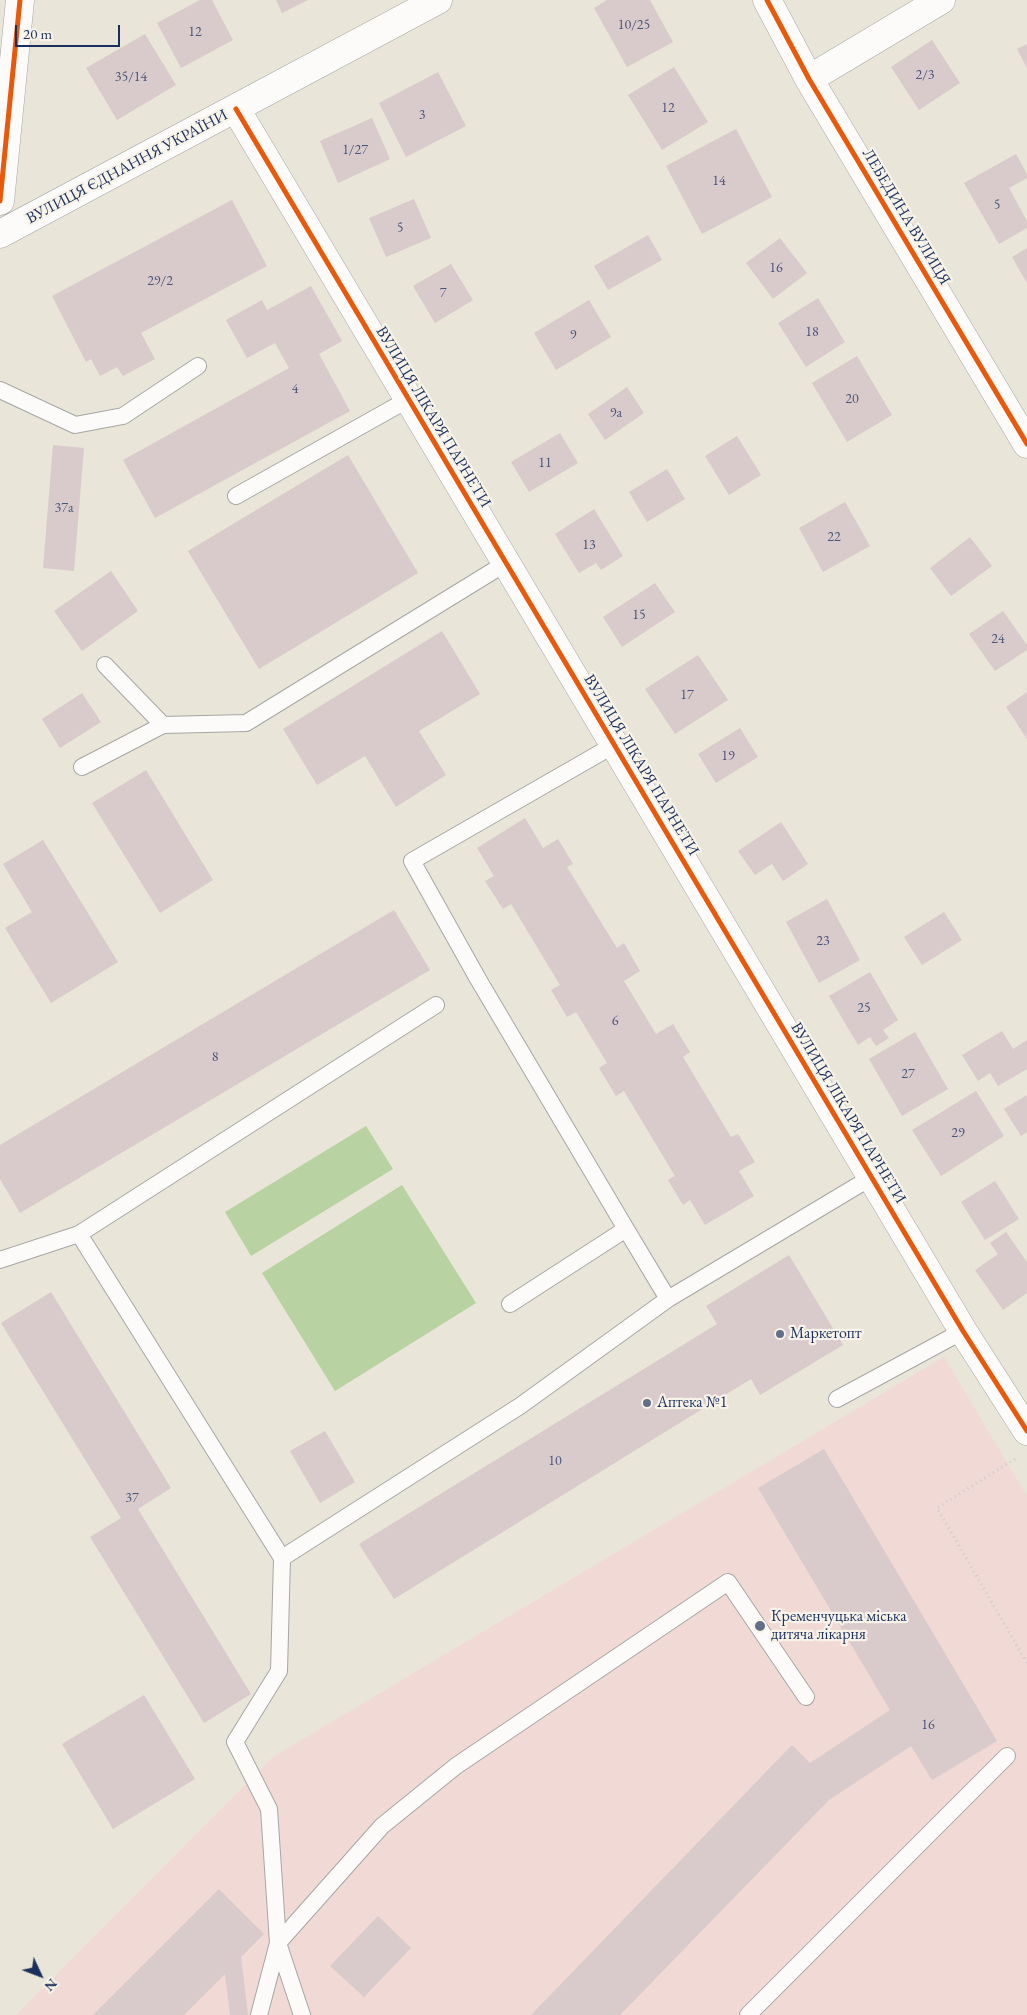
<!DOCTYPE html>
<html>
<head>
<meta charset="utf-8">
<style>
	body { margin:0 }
	#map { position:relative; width:1027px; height:2015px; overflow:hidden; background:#e9e5d8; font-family:"EB Garamond",serif }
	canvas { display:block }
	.north { position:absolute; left:15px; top:1950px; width:50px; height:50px; -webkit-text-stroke:4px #f7f3e8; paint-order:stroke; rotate:133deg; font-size:14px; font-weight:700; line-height:20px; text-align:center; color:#1b2f5e }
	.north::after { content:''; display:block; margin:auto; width:18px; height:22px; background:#1b2f5e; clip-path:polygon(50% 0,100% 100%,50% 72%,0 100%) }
	.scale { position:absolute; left:15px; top:25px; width:105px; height:22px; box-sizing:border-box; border:2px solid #1b2f5e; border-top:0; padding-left:6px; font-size:15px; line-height:18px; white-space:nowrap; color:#1b2f5e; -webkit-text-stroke:4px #f7f3e8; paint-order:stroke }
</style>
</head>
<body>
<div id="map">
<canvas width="1027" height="2015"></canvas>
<div class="north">N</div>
<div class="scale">20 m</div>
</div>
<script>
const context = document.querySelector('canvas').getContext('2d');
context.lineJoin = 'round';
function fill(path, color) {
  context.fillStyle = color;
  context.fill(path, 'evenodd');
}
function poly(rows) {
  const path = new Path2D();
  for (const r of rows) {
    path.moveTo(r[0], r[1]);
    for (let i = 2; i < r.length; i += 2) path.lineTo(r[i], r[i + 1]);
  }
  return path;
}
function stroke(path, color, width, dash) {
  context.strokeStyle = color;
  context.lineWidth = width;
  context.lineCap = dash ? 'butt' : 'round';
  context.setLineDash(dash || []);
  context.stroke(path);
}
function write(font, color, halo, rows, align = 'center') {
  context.font = font + ' "EB Garamond",serif';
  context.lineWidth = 4.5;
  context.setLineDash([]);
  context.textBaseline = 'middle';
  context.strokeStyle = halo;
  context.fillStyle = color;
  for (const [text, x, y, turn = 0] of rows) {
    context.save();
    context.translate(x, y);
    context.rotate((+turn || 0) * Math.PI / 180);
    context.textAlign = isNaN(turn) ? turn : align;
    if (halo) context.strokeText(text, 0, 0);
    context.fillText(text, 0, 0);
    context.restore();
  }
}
const built = poly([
	[944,1357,1027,1496,1027,2015,16,2015,273,1757]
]);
const green = poly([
	[366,1126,393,1169,251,1256,225,1212],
	[402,1185,476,1303,335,1391,262,1273]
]);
const building = poly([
	[200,0,212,0,233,40,181,68,157,23],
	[276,0,308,0,282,13],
	[607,0,650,0,673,42,627,67,594,8],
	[145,34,176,85,117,120,86,68],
	[932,40,960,83,919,110,891,67],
	[1027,44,1027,68,1017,49],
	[674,67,708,122,662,150,628,95],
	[438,72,466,126,406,157,379,103],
	[372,118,390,159,338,183,320,141],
	[736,129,772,197,702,234,666,166],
	[1016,154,1027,174,1027,178,1009,188,1027,221,1027,228,999,244,964,183],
	[414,199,431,238,386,257,369,218],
	[232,200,267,266,141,333,155,359,123,376,117,367,100,376,91,359,86,362,52,296],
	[648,235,662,260,608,290,594,266],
	[780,238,807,273,773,299,746,263],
	[1027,248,1027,283,1012,257],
	[451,264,473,300,435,323,413,286],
	[311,286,342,341,319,354,350,411,155,518,123,460,289,368,275,343,247,358,226,320,262,300,267,310],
	[818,298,845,342,806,367,778,323],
	[589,300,611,337,556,370,534,333],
	[857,356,892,415,847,442,812,383],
	[627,387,644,413,605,440,588,414],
	[560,433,578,463,529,492,511,462],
	[737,436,761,475,729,495,705,456],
	[53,445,84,448,74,571,43,568],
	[348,455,418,573,259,669,188,551],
	[667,469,685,499,647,522,629,492],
	[845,502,870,546,823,572,799,528],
	[594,509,623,556,601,570,596,563,579,573,555,534],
	[970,537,992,566,951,596,930,568],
	[111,571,138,611,82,651,54,611],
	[655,583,675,612,622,647,603,617],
	[1003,611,1027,645,1027,650,995,671,969,634],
	[442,631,480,694,419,731,446,775,396,807,365,756,317,785,283,729],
	[698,655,728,700,675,734,645,689],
	[1027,692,1027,739,1006,707],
	[82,693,101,722,60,748,42,719],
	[740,728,758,757,716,783,698,754],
	[146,770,213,880,160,913,92,803],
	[525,818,543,848,558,839,573,864,567,867,617,948,624,943,640,971,624,981,656,1034,673,1024,690,1052,683,1057,731,1137,738,1134,755,1162,739,1171,754,1196,705,1225,690,1200,683,1205,668,1180,675,1176,624,1091,616,1096,599,1068,607,1063,576,1012,567,1017,551,990,560,985,511,904,503,909,485,881,494,876,477,848],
	[781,822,808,864,783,881,772,864,755,875,738,851],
	[43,840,118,962,51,1003,5,928,32,912,3,864],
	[827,899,860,960,819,983,786,922],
	[394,910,430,970,20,1213,0,1179,0,1145],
	[944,912,962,940,922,965,904,937],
	[870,972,898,1020,883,1030,889,1038,876,1046,870,1037,858,1045,829,996],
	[1002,1031,1013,1049,1027,1040,1027,1069,998,1086,990,1073,978,1081,962,1055],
	[915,1032,948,1089,902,1116,869,1059],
	[976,1091,1004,1136,941,1176,912,1130],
	[1027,1095,1027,1132,1021,1136,1004,1109],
	[995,1181,1019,1219,985,1240,961,1202],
	[1006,1232,1027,1262,1027,1293,1003,1310,975,1270,998,1254,990,1243],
	[789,1255,843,1345,760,1395,751,1379,394,1599,359,1544,717,1324,706,1306],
	[51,1292,171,1488,138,1509,251,1694,204,1723,90,1537,121,1518,1,1323],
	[325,1431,355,1482,320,1503,290,1451],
	[824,1449,997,1741,932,1780,911,1746,829,1800,620,2015,531,2015,792,1745,810,1763,890,1710,758,1488],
	[144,1695,195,1779,113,1829,62,1744],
	[219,1889,264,1934,241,1957,248,2015,230,2015,225,1974,184,2015,93,2015],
	[378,1916,411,1948,364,1997,330,1966]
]);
const path = poly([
	[1015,1459,937,1508,1027,1663]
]);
const lane = poly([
	[0,390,75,425,123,416,198,366],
	[236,496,409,399],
	[105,665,163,725],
	[614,745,412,861,478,979,626,1229,668,1299,872,1177],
	[82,767,163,725,246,723,506,563],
	[436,1005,79,1234,282,1558,279,1671,235,1742,269,1809,278,1943,382,1826,456,1766,728,1582,806,1697],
	[0,1260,79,1234],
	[510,1304,626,1229],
	[837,1399,963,1331],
	[282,1558,520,1406,668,1299],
	[259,2015,278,1943,302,2015],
	[748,2015,1007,1756]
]);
const street = poly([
	[767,0,809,79,1027,444],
	[809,79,941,0],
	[236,109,963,1331,1027,1431],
	[0,201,20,0],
	[0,234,438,0]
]);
const cycleway = poly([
	[767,0,809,79,1027,444],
	[236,109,963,1331,1027,1431],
	[0,201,20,0]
]);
const markers = [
	[780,1334,5,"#636f89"],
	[647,1403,5,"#636f89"],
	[760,1626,6,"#636f89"]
];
const numberNames = [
	["10/25",634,25],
	["12",195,32],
	["2/3",925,75],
	["35/14",131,77],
	["12",668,108],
	["3",422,115],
	["1/27",355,150],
	["14",719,181],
	["5",997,205],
	["5",400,228],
	["16",776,268],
	["29/2",160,281],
	["7",443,293],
	["18",812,332],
	["9",573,335],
	["4",295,389],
	["20",852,399],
	["9а",616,413],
	["11",545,463],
	["37а",64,508],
	["22",834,537],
	["13",589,545],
	["15",639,615],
	["24",998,639],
	["17",687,695],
	["19",728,756],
	["23",823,941],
	["25",864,1008],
	["6",615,1021],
	["8",215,1057],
	["27",908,1074],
	["29",958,1133],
	["10",555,1461],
	["37",132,1498],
	["16",928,1725]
];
const streetNames = [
	["ВУЛИЦЯ ЄДНАННЯ УКРАЇНИ",127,167,-28],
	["ЛЕБЕДИНА ВУЛИЦЯ",906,217,59],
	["ВУЛИЦЯ ЛІКАРЯ ПАРНЕТИ",433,417,59],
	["ВУЛИЦЯ ЛІКАРЯ ПАРНЕТИ",641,765,59],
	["ВУЛИЦЯ ЛІКАРЯ ПАРНЕТИ",848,1113,59]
];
const poiNames = [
	["Маркетопт",790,1334],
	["Аптека №1",657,1403],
	["Кременчуцька міська",771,1617],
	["дитяча лікарня",771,1635]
];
fill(built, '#f1d9d5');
fill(green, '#b8d2a2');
fill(building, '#d9cacb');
stroke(lane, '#a6a7a5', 18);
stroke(street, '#a6a7a5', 29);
stroke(path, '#cbcccc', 3, [1, 4]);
stroke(lane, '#fcfbf9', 16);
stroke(street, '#fcfbf9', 28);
stroke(cycleway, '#e8590c', 5);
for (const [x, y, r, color] of markers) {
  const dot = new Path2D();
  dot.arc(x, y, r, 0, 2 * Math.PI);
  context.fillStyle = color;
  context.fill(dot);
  stroke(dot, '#f7f3e8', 2);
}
write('14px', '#4a5679', null, numberNames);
write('16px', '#1b2f5e', '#f7f3e8', streetNames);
write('16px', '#1b2f5e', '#f7f3e8', poiNames, 'left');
</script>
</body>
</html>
